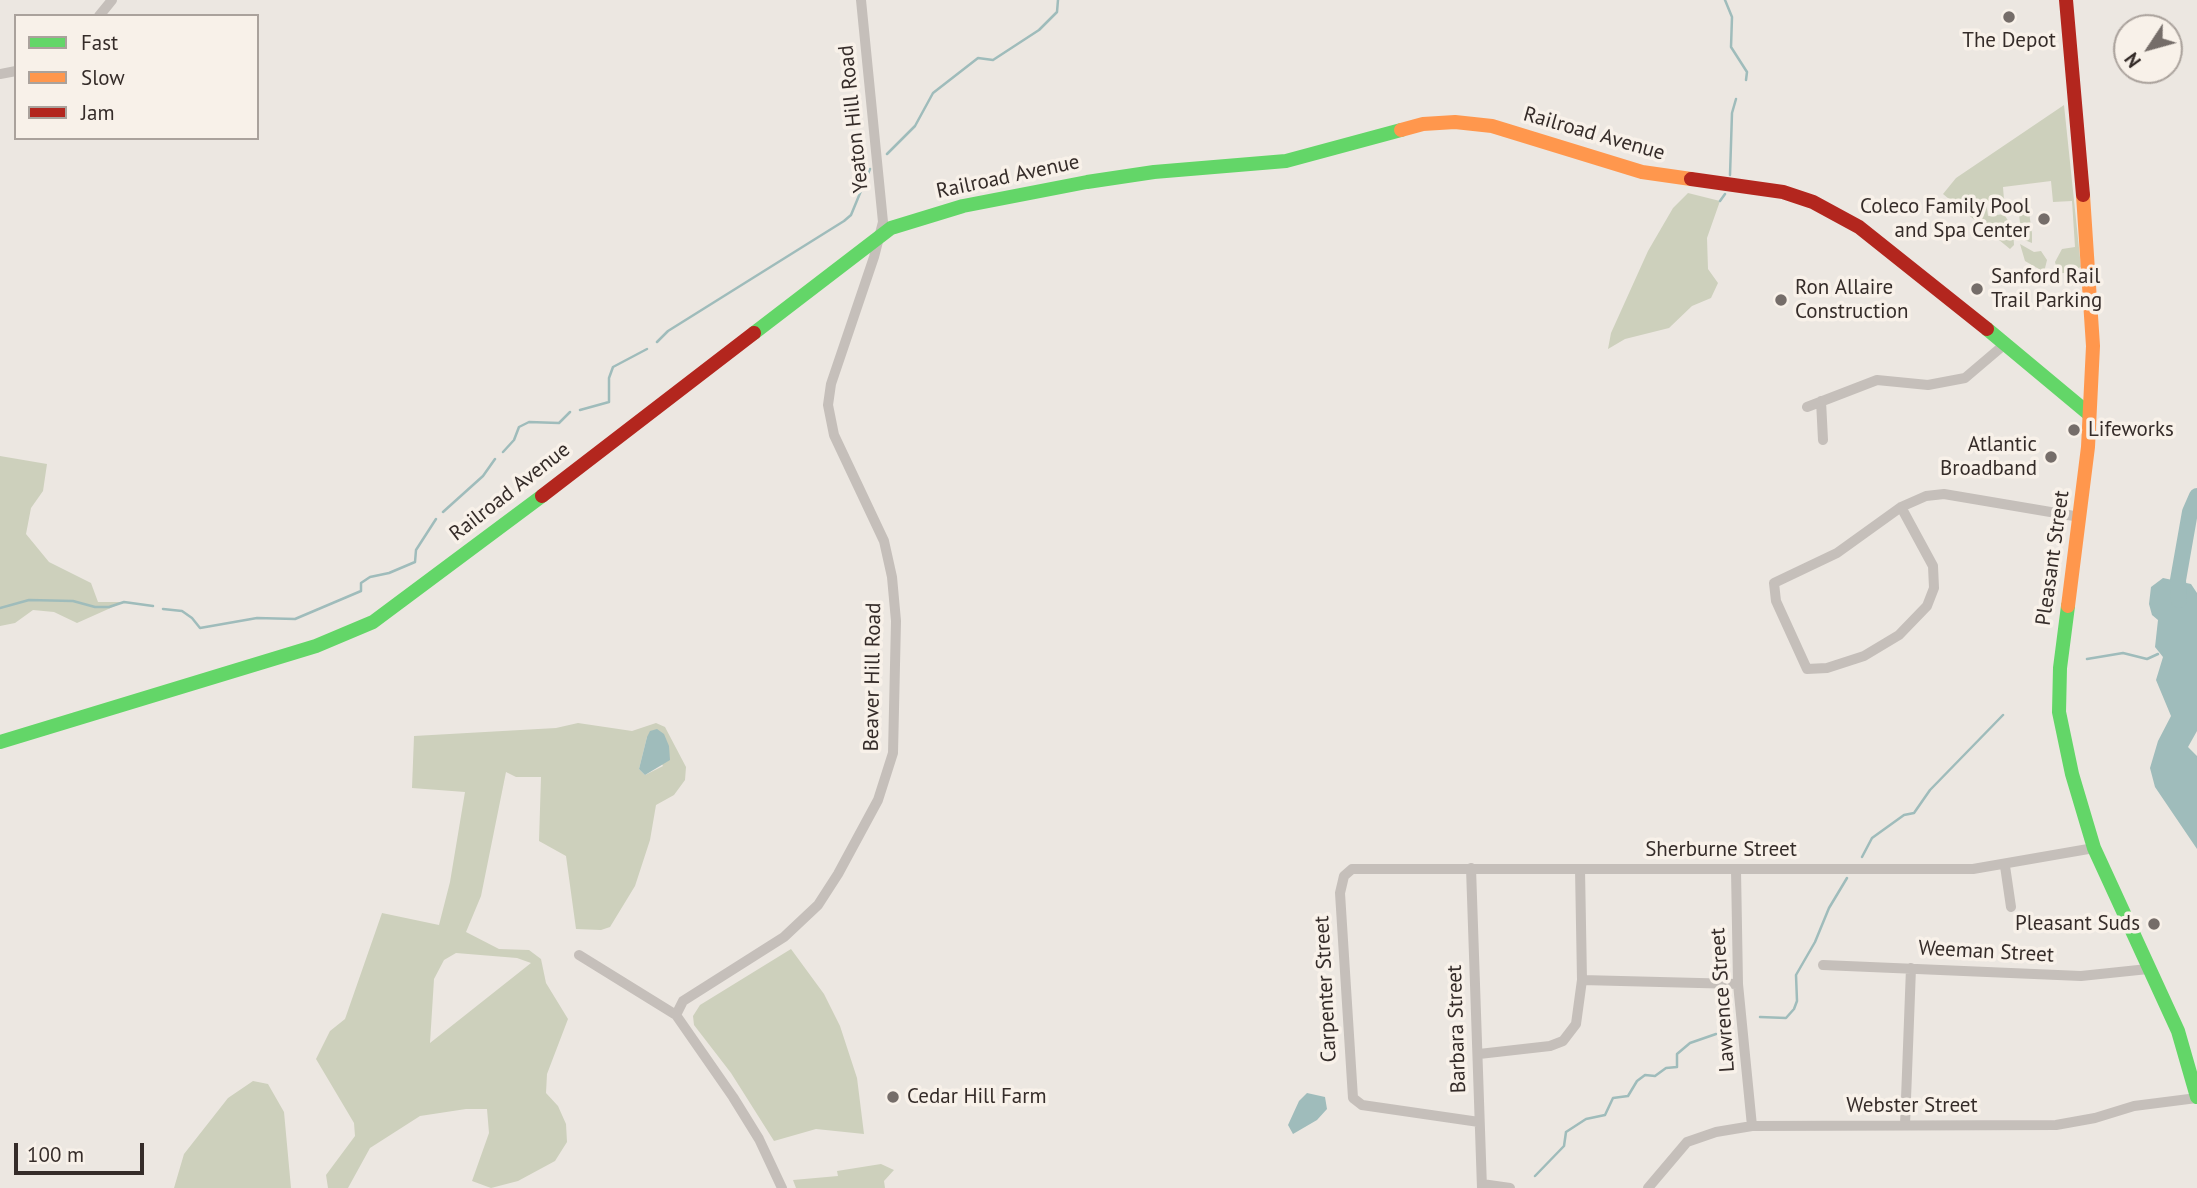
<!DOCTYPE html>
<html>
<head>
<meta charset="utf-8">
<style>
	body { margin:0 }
	#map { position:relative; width:2197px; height:1188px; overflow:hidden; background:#ece7e1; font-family:"PT Sans",sans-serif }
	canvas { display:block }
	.legend { position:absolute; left:14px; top:14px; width:245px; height:126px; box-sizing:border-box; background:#f8f1e9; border:2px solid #aaa29c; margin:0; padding:9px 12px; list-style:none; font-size:21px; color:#352c29 }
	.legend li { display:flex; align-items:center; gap:14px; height:35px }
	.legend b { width:35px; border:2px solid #aaa29c }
	.north { position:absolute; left:2113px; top:14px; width:70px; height:70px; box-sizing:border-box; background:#f8f1e9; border:2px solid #aaa29c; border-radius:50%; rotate:234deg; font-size:19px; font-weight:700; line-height:28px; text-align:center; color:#352c29 }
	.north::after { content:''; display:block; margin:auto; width:24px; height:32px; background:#756d69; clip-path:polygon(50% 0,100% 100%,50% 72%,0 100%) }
	.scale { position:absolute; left:14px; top:1143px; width:130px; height:32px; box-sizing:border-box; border:4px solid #352c29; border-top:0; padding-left:9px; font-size:21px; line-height:24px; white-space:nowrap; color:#352c29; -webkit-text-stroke:5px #f8f1e9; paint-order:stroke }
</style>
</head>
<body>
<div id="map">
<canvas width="2197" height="1188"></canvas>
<ul class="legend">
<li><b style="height:9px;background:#63d668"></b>Fast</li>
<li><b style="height:9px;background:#ff974d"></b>Slow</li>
<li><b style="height:9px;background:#b3261e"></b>Jam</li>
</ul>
<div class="north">N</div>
<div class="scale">100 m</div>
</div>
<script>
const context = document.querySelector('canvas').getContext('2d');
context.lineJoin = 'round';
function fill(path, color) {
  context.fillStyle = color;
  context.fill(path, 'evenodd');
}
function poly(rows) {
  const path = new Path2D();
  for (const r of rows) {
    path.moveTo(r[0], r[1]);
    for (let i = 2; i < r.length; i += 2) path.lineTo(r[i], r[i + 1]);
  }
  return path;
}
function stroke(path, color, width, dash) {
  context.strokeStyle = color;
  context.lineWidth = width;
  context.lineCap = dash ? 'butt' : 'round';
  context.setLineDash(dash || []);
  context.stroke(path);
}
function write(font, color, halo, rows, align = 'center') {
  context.font = font + ' "PT Sans",sans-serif';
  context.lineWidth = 7;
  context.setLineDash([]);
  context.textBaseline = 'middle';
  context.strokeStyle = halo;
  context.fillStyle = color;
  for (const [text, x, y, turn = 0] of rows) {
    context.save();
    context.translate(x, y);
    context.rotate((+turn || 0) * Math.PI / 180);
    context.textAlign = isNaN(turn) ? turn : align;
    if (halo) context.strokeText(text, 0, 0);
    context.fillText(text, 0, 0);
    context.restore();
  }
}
const green = poly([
	[2064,105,2081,267,2067,273,2058,273,2055,262,2062,249,2075,247,2072,201,2053,202,2051,181,2003,187,2004,200,1986,201,1988,216,2004,214,2013,229,2014,245,2010,249,1943,194,1956,178],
	[1688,193,1720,201,1707,238,1708,269,1718,283,1711,298,1692,306,1669,328,1625,339,1608,349,1611,333,1648,251,1673,208],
	[2028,205,2032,233,2032,243,2022,239,2018,206],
	[2020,244,2034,252,2041,251,2047,260,2044,272,2025,261],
	[0,456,47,464,43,491,31,508,26,534,49,562,91,583,98,602,124,602,77,623,54,612,33,610,15,623,0,626],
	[578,723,632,731,656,723,665,727,686,767,685,780,674,795,656,805,650,840,635,886,610,927,601,930,576,929,566,856,539,841,541,777,516,777,506,772,481,896,466,932,499,949,529,950,541,959,546,983,568,1019,547,1074,546,1093,558,1106,566,1124,567,1142,555,1161,518,1181,491,1188,472,1181,489,1133,487,1109,466,1109,420,1116,370,1148,348,1188,328,1188,326,1175,355,1136,354,1123,316,1059,330,1031,345,1019,382,913,439,925,450,882,465,792,412,788,414,736,556,728],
	[647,737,663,766,645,775,639,769],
	[456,953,517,958,531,963,430,1043,434,979,444,960],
	[791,949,824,994,840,1026,857,1078,864,1134,816,1129,774,1141,731,1073,694,1025,693,1016,700,1005],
	[253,1081,268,1084,284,1112,291,1188,174,1188,184,1154,228,1098],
	[881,1164,894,1170,884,1181,885,1188,796,1188,793,1180,838,1176,837,1171]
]);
const water = poly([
	[2163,578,2191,584,2197,593,2197,731,2188,747,2197,756,2197,849,2155,787,2150,768,2158,741,2171,716,2156,680,2163,657,2155,647,2158,620,2152,615,2149,604,2151,587],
	[657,729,664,734,669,746,670,760,645,775,639,769,647,737,650,731],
	[1307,1093,1325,1097,1327,1109,1317,1120,1293,1134,1288,1125,1299,1101]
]);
const stream = poly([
	[1725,0,1732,17,1731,47,1747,72,1746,80],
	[887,154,915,126,933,93,978,58,993,60,1039,30,1057,12,1058,0],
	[1730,175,1732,113,1736,99],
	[1720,201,1725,194],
	[657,342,668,331,844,221,851,215,870,169],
	[580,410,609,402,609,378,613,367,647,349],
	[503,452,514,440,519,427,529,422,559,423,570,412],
	[443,512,483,476,495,459],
	[0,608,29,600,73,601,95,607,109,607,124,602,153,606],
	[163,609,182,611,192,618,200,628,257,618,295,619,361,591,361,583,370,577,389,573,415,562,416,550,436,519],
	[2087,659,2123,653,2147,659,2158,654],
	[1862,857,1872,838,1904,815,1914,813,1930,790,2003,715],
	[1760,1017,1786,1018,1794,1009,1797,1001,1796,975,1815,942,1829,908,1847,878],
	[1535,1176,1564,1146,1566,1132,1586,1119,1605,1115,1613,1098,1628,1096,1637,1081,1645,1075,1655,1076,1666,1068,1677,1067,1677,1054,1690,1043,1716,1034]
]);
const river = poly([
	[2179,600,2178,580,2190,512,2197,496]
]);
const street = poly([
	[99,16,112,0],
	[0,74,16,71],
	[1821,401,1823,440],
	[1807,407,1877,380,1928,385,1965,378,2005,344],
	[1901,507,1933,566,1934,588,1927,606,1899,635,1864,656,1827,668,1807,669,1776,601,1774,583,1837,553,1901,507,1926,496,1944,494,2080,517],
	[2005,866,2011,907],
	[1471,868,1482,1188],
	[1736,870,1738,984,1752,1126],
	[579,955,676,1015],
	[1823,965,2081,976,2148,969],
	[1582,980,1738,984],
	[1479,1054,1550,1046,1563,1041,1576,1024,1582,980,1580,869],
	[1479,1122,1362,1105,1353,1098,1340,893,1344,876,1352,869,1973,869,2094,848],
	[1905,1125,1911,968],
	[1482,1184,1510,1188],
	[782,1188,759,1139,733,1097,676,1015,683,1001,784,937,818,905,838,874,878,800,893,753,896,621,892,577,884,541,834,435,828,405,831,384,874,257,883,222,861,0],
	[1648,1188,1687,1142,1716,1132,1752,1126,2056,1125,2095,1118,2134,1106,2197,1098]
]);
const fast = poly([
	[1987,329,2089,414],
	[754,333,891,228,963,206,1087,182,1154,172,1286,161,1401,130],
	[2068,606,2060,668,2059,712,2072,774,2094,848,2178,1031,2197,1097],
	[0,742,316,646,373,622,542,496]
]);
const slow = poly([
	[1401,130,1423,124,1455,122,1492,126,1642,172,1691,179],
	[2068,606,2088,447,2093,346,2083,195]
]);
const jam = poly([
	[2066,0,2083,195],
	[1691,179,1783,192,1813,202,1859,227,1987,329],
	[542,496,754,333]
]);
const markers = [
	[2009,17,7,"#756d69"],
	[2044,219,7,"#756d69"],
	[1977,289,7,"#756d69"],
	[1781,300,7,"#756d69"],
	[2074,430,7,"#756d69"],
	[2051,457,7,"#756d69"],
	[2154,924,7,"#756d69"],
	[893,1097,7,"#756d69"]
];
const poiNames = [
	["The Depot",2009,41,"center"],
	["Coleco Family Pool",2030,207,"right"],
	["and Spa Center",2030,231,"right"],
	["Sanford Rail",1991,277],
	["Trail Parking",1991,301],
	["Ron Allaire",1795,288],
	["Construction",1795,312],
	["Lifeworks",2088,430],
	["Atlantic",2037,445,"right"],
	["Broadband",2037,469,"right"],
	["Pleasant Suds",2140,924,"right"],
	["Cedar Hill Farm",907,1097]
];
const streetNames = [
	["Yeaton Hill Road",854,119,-96],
	["Railroad Avenue",1594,134,16],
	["Railroad Avenue",1008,177,-12],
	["Railroad Avenue",510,492,-38],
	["Pleasant Street",2053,558,-82],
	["Beaver Hill Road",873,677,-89],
	["Sherburne Street",1721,850],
	["Weeman Street",1986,952,3],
	["Carpenter Street",1326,989,-93],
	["Lawrence Street",1723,1000,-94],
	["Barbara Street",1457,1029,-92],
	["Webster Street",1912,1106]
];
fill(green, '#cdd0bc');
fill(water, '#9fbcbb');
stroke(stream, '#9fbcbb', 2.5);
stroke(river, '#9fbcbb', 16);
stroke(street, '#c5bfba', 10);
stroke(fast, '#63d668', 14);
stroke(slow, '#ff974d', 14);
stroke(jam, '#b3261e', 14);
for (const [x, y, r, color] of markers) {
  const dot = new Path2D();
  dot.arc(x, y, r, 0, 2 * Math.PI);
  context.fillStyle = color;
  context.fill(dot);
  stroke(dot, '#f8f1e9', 2.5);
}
write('21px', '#352c29', '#f8f1e9', poiNames, 'left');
write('21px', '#352c29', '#f8f1e9', streetNames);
</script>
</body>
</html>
